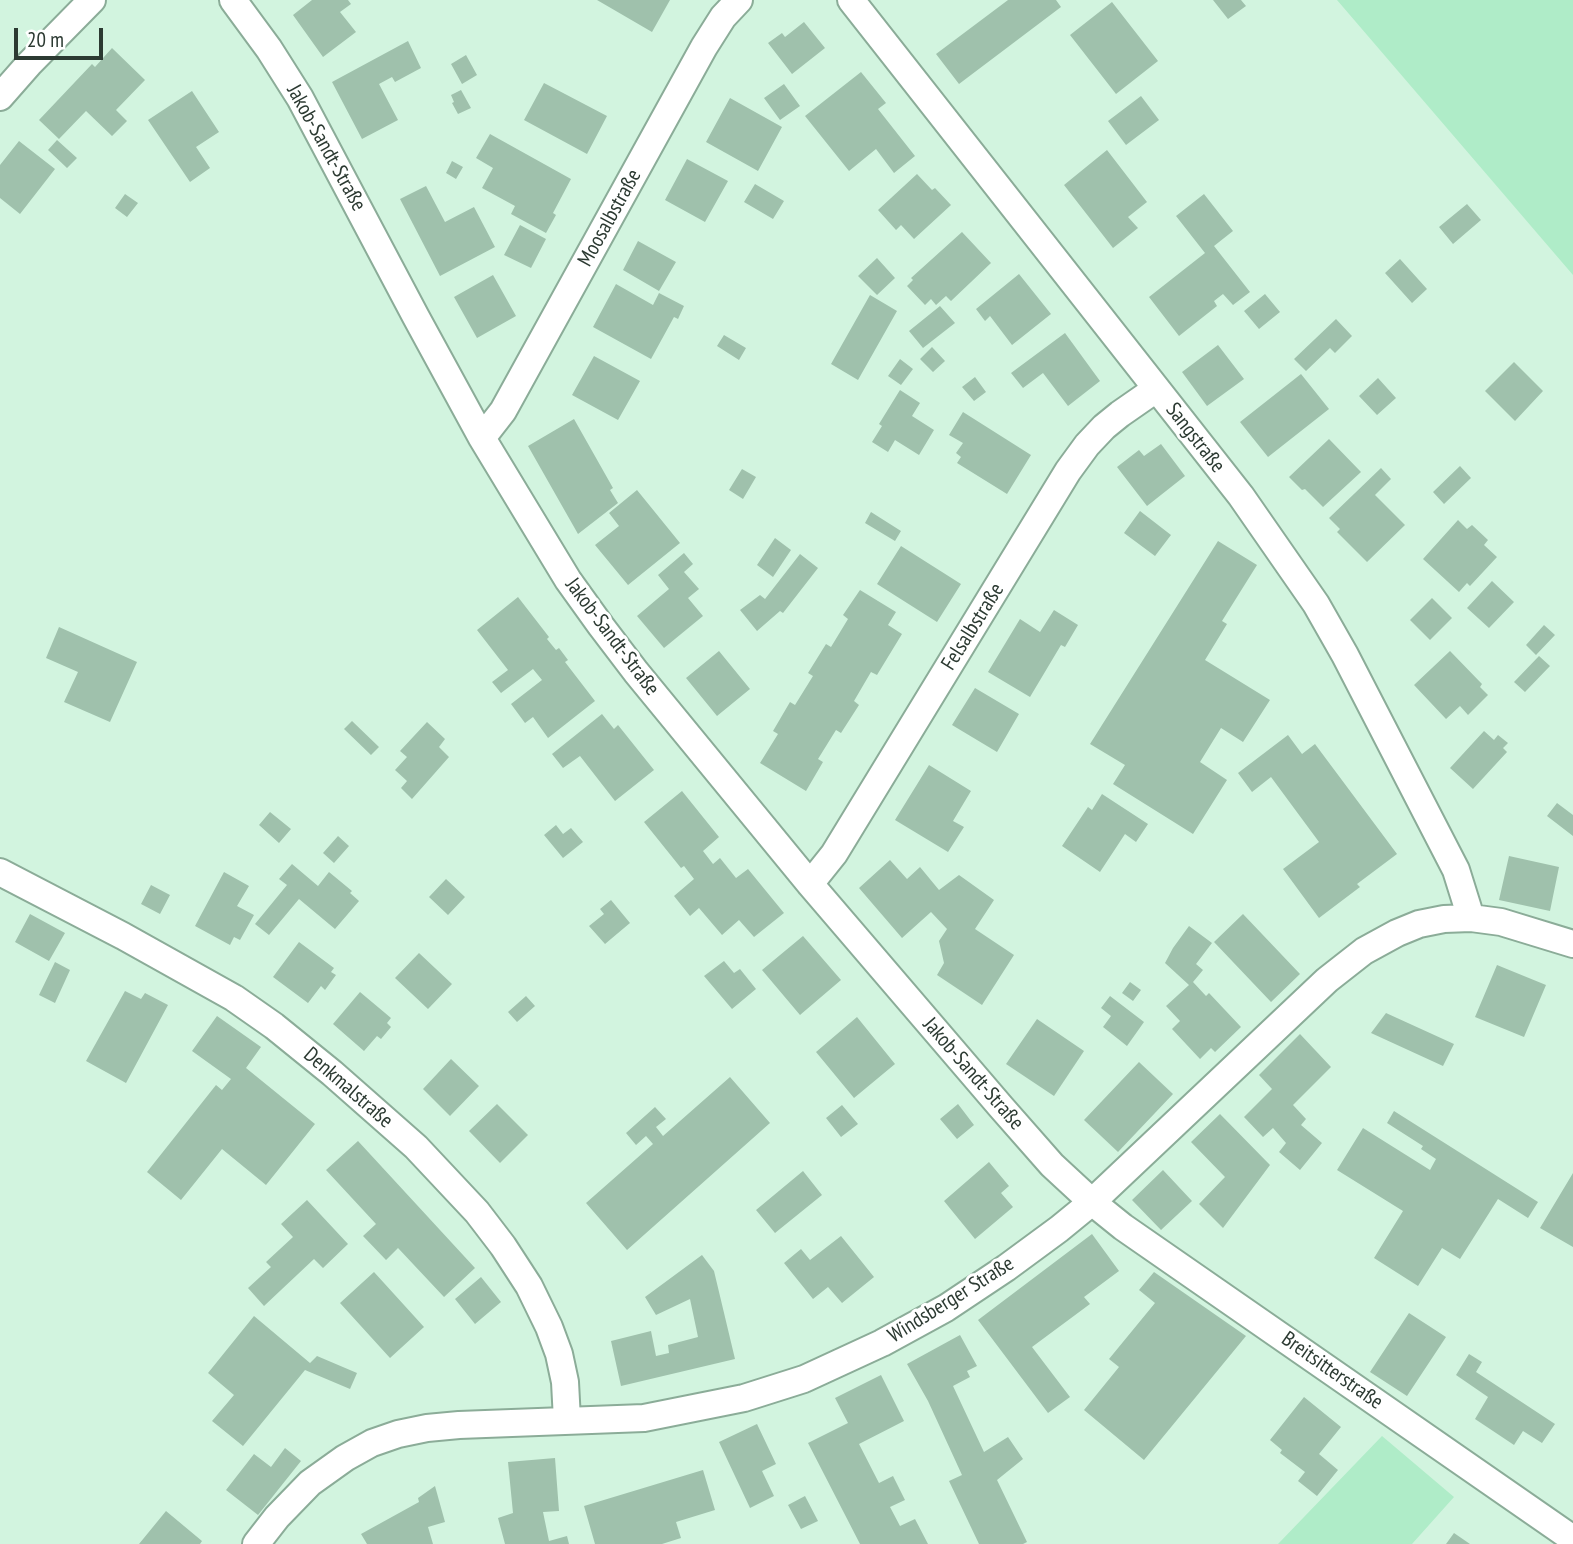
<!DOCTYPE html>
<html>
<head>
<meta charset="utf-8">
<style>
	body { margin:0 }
	#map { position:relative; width:1573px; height:1544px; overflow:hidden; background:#d2f4df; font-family:"PT Sans Narrow",sans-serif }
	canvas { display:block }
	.scale { position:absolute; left:14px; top:28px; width:89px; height:32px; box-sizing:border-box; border:4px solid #2c3a32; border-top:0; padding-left:9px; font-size:21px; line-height:24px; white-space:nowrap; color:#2c3a32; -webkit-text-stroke:5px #fff; paint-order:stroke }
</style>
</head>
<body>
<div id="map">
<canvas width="1573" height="1544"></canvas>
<div class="scale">20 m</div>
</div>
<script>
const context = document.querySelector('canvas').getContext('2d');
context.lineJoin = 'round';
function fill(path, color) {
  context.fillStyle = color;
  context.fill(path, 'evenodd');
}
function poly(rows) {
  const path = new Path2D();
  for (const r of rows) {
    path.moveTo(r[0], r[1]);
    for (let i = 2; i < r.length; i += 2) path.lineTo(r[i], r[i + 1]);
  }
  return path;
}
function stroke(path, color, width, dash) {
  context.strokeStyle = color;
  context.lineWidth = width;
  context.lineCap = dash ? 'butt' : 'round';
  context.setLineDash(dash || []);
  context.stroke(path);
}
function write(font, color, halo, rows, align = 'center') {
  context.font = font + ' "PT Sans Narrow",sans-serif';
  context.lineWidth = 6;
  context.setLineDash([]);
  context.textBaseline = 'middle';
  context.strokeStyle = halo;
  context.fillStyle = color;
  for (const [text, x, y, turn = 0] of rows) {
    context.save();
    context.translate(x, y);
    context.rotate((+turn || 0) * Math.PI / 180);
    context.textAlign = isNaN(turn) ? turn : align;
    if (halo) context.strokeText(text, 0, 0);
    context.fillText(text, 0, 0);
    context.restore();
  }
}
const green = poly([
	[1337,0,1573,0,1573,275],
	[1382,1436,1454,1497,1412,1544,1278,1544]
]);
const building = poly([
	[312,0,348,0,351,4,340,12,356,32,323,57,293,15],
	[597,0,670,0,652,32],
	[1008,0,1056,0,1061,7,959,84,936,54],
	[1213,0,1241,0,1246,6,1228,19],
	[1112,2,1158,61,1116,94,1070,35],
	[804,22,825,48,792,74,768,43,782,33,785,37],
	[408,41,421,68,395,82,392,77,379,84,398,120,362,139,332,82],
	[112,48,145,80,116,110,127,121,112,136,86,111,59,139,39,120,92,64,95,67],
	[466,55,477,75,462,84,451,64],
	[861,72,886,103,878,109,915,156,894,173,876,149,849,171,805,116],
	[544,83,607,116,587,154,524,120],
	[784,84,800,106,780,120,764,98],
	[461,90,471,108,458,114,452,103,454,102,451,95],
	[192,91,219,132,196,147,210,168,190,182,148,120],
	[1141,96,1159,120,1126,145,1108,121],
	[730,98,782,127,758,171,706,142],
	[490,134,571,179,553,213,556,215,546,233,511,214,515,206,482,188,493,168,476,158],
	[57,140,77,158,67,168,48,150],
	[19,141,55,169,20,214,0,198,0,165],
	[1107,150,1147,202,1128,217,1138,228,1113,248,1064,185],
	[687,159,728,181,705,222,665,200],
	[452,161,463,167,456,179,446,173],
	[917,174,932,190,935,188,951,205,914,239,901,225,896,230,878,210],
	[755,184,784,201,773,219,744,202],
	[426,186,445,222,474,207,495,247,440,276,400,199],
	[125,194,138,203,127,217,115,208],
	[1204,194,1233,231,1214,246,1250,292,1233,305,1223,294,1214,301,1217,306,1179,336,1149,297,1205,253,1176,216],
	[1467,204,1481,220,1453,244,1439,227],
	[520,225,546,239,531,268,504,255],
	[962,232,991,263,951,301,946,296,936,305,931,299,925,305,907,286,913,280,911,278],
	[638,241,676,262,659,291,623,270],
	[877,258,895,278,877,295,858,276],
	[1400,259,1427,289,1412,303,1385,273],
	[1019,274,1051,314,1012,345,990,316,985,321,976,309],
	[493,275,516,316,477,338,454,297],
	[616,284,653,305,659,293,684,306,678,319,674,317,651,359,593,327],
	[1265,294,1280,312,1259,329,1244,311],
	[870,295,897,311,858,380,831,364],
	[940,306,955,323,923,348,909,331],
	[1336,319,1352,336,1335,353,1330,348,1306,371,1294,359],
	[1065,333,1100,381,1068,406,1043,373,1023,388,1011,373],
	[724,335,746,348,739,360,717,346],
	[1218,345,1244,379,1207,406,1182,372],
	[932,347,945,361,933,372,920,359],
	[594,356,640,381,618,420,572,395],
	[900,359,913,369,901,385,888,376],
	[1514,362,1543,391,1515,421,1485,391],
	[1301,374,1329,409,1268,457,1240,422],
	[975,377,986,392,974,401,962,387],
	[1378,378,1396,398,1377,415,1359,396],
	[900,390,920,403,912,416,934,430,919,455,895,440,888,452,872,442,882,426,879,424],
	[963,412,1031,455,1007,494,957,463,961,457,956,453,963,443,949,435],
	[574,419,613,488,610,490,618,503,578,534,528,446],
	[1329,439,1361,472,1323,507,1305,489,1302,490,1289,477],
	[1161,444,1185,476,1147,506,1117,467,1139,450,1144,456],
	[1460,466,1471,478,1444,504,1433,492],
	[1381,468,1391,479,1375,495,1405,525,1367,562,1337,532,1340,529,1329,518],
	[742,469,756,477,743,499,729,490],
	[637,490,680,543,628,585,595,545,619,526,609,513],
	[1140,511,1171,535,1155,556,1124,533],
	[871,512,901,531,895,541,865,523],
	[1458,520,1467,529,1472,525,1488,540,1484,545,1497,557,1470,586,1467,583,1459,592,1423,559],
	[775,538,791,550,773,577,757,565],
	[1218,541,1257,565,1222,621,1227,624,1205,660,1270,700,1243,742,1221,728,1200,762,1227,780,1193,834,1113,784,1125,765,1090,744],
	[901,546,961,584,937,622,877,584],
	[684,553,693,564,684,572,699,589,688,598,703,616,664,648,637,616,669,589,658,575],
	[800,554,818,568,783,613,780,611,757,631,740,610,760,595,765,599],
	[1492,581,1514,602,1489,628,1467,608],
	[860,590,896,612,888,625,902,634,877,675,871,672,854,701,859,705,841,733,836,730,818,759,823,762,806,791,760,763,778,734,773,731,790,702,795,705,813,676,808,673,826,644,831,647,848,619,843,615],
	[518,597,549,637,547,639,556,650,559,648,568,660,565,662,595,701,548,738,533,717,525,723,511,704,542,680,533,669,501,693,492,682,508,670,477,630],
	[1432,598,1452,618,1430,640,1410,620],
	[1054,610,1078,625,1065,647,1061,645,1030,697,988,672,1020,619,1040,632],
	[1544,625,1555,635,1536,655,1526,645],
	[59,627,137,662,110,722,64,702,78,672,46,658],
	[719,651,750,689,717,716,686,678],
	[1450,651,1482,684,1480,687,1488,695,1468,715,1460,706,1446,719,1414,685],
	[1539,656,1550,666,1525,692,1514,682],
	[975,688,1019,714,997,752,952,725],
	[602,714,614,729,618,725,654,770,615,801,580,756,563,768,552,754],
	[352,721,379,747,371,755,344,729],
	[427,722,445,739,439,747,449,757,412,799,401,788,407,781,395,770,407,757,400,751],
	[1484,731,1494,740,1498,735,1508,743,1503,748,1507,752,1473,789,1450,768],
	[1288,735,1302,754,1315,744,1397,854,1357,884,1360,887,1319,918,1283,869,1319,842,1271,777,1252,792,1238,773],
	[929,765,971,791,953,821,964,827,948,852,895,820],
	[682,791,719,837,703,851,713,864,720,858,736,878,748,869,784,913,754,937,739,920,722,935,699,908,690,916,674,896,694,879,684,866,681,868,644,822],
	[1102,794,1148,824,1136,842,1125,834,1100,872,1062,846,1088,807,1092,810],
	[1557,803,1573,815,1573,836,1547,816],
	[270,812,291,829,279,843,259,825],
	[556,825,563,834,571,828,583,842,563,858,544,835],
	[338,836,349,846,334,863,323,853],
	[1509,856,1559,867,1550,911,1499,900],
	[890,860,907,879,920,867,939,890,959,875,994,900,975,929,1014,955,982,1005,937,975,944,963,939,941,947,929,931,912,902,938,859,888],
	[292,864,318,886,329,872,352,891,350,893,359,901,335,929,299,899,269,935,255,924,287,885,279,879],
	[224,872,249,886,237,906,254,915,240,940,234,937,230,945,195,926],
	[446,879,465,897,448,915,429,897],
	[151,885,170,895,160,914,141,904],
	[611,900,630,923,605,944,589,926,604,914,600,909],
	[30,914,65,933,49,961,15,942],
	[1243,914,1300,974,1271,1002,1214,942],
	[1189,926,1212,943,1196,964,1203,970,1193,982,1206,996,1209,993,1241,1027,1215,1052,1211,1048,1200,1059,1172,1029,1180,1021,1166,1006,1189,985,1165,963,1173,948],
	[803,936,841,980,800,1015,762,970],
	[299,942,334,968,331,972,336,975,325,990,321,986,308,1003,273,977],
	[419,953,452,984,428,1009,395,978],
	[724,961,734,973,740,969,756,989,732,1009,704,976],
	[55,962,70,970,55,1003,39,995],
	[1497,965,1546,985,1524,1037,1475,1017],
	[1130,982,1141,990,1133,1001,1122,993],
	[125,991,141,999,145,993,168,1005,126,1083,86,1061],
	[360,992,391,1018,387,1023,391,1027,381,1039,377,1036,364,1051,333,1024],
	[526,996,535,1006,517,1022,508,1012],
	[1110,996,1144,1022,1127,1046,1103,1027,1111,1016,1101,1008],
	[1386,1013,1454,1044,1443,1066,1371,1033],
	[217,1016,261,1047,246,1068,315,1124,266,1185,222,1149,181,1200,147,1172,216,1085,222,1090,231,1079,192,1051],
	[857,1017,895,1064,854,1098,816,1052],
	[1037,1019,1084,1051,1054,1096,1006,1064],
	[1300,1034,1331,1067,1293,1105,1306,1119,1301,1125,1322,1143,1300,1170,1279,1152,1286,1143,1273,1128,1263,1137,1244,1117,1272,1089,1259,1075],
	[451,1059,479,1086,450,1116,423,1089],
	[1139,1062,1173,1094,1118,1152,1084,1120],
	[730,1077,770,1123,627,1250,586,1203,653,1144,646,1136,636,1145,626,1133,655,1107,666,1119,656,1127,663,1136],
	[497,1104,528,1135,500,1163,469,1131],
	[958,1104,974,1125,957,1139,940,1119],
	[842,1105,858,1124,841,1137,826,1118],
	[1394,1111,1538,1202,1528,1218,1498,1199,1460,1259,1442,1248,1418,1286,1374,1258,1403,1211,1337,1170,1363,1128,1430,1170,1436,1159,1421,1149,1423,1146,1387,1123],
	[1220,1114,1270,1165,1223,1228,1199,1204,1225,1177,1191,1142],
	[358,1141,475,1268,444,1297,398,1248,386,1260,363,1236,376,1224,326,1170],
	[989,1162,1009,1186,1001,1193,1013,1207,975,1239,944,1201],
	[1163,1170,1192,1201,1161,1230,1132,1200],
	[803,1171,822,1195,775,1233,756,1210],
	[1573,1173,1573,1247,1540,1228],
	[307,1200,348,1244,323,1268,314,1259,264,1306,248,1288,271,1267,266,1262,293,1237,281,1224],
	[1092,1234,1119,1271,1084,1297,1090,1304,1032,1347,1070,1397,1048,1413,978,1320],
	[841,1236,874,1277,842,1303,828,1287,813,1299,784,1263,801,1249,810,1260],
	[702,1255,714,1271,735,1359,621,1386,611,1341,651,1331,656,1356,669,1353,668,1345,698,1337,690,1299,656,1315,645,1297],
	[374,1272,424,1327,390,1358,340,1303],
	[1154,1272,1246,1336,1144,1460,1084,1410,1119,1367,1109,1359,1155,1303,1139,1290],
	[481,1277,501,1302,475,1324,455,1299],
	[1409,1313,1446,1337,1407,1396,1370,1372],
	[254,1316,310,1363,317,1356,357,1373,350,1389,305,1370,243,1446,212,1421,234,1395,208,1373],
	[960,1335,977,1366,967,1371,970,1377,953,1386,984,1452,1008,1437,1023,1459,997,1480,1027,1542,1023,1544,979,1544,949,1481,962,1475,928,1401,907,1364],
	[1469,1354,1482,1362,1476,1372,1555,1424,1542,1443,1523,1431,1514,1445,1475,1419,1488,1397,1456,1375],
	[881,1375,904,1421,859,1444,879,1483,893,1476,905,1500,890,1507,900,1526,915,1519,928,1544,860,1544,808,1443,848,1423,835,1398],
	[1304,1397,1341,1427,1319,1454,1338,1470,1317,1496,1298,1481,1305,1472,1280,1453,1282,1450,1270,1440],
	[757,1424,776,1464,762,1471,774,1496,750,1508,719,1442],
	[285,1448,301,1461,258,1515,226,1490,254,1454,271,1467],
	[555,1458,559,1511,543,1512,549,1541,567,1536,569,1544,505,1544,498,1518,513,1513,508,1462],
	[703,1470,715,1510,676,1522,681,1538,662,1544,595,1544,584,1506],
	[435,1486,445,1522,428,1527,433,1544,367,1544,361,1534,419,1502,418,1498],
	[805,1496,818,1521,801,1529,788,1505],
	[166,1511,202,1541,200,1544,139,1544],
	[1454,1533,1470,1544,1446,1544]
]);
const minor = poly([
	[233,0,269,49,300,98,416,317,482,438,568,580,601,626,636,672,810,884,1001,1107,1052,1165,1092,1202,1123,1227,1573,1539],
	[851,0,1241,496,1316,604,1345,655,1456,870,1471,918],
	[0,97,29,64,92,0],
	[482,438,503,411,704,47,723,17,739,0],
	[0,872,123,936,234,998,274,1026,332,1073,416,1147,477,1212,503,1246,529,1286,549,1327,559,1354,565,1382,567,1420],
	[810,884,834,854,1068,471,1087,445,1104,427,1120,414,1156,389],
	[256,1544,277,1517,310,1483,345,1458,372,1443,398,1434,427,1428,459,1425,644,1418,744,1398,804,1379,882,1343,946,1308,1006,1268,1059,1229,1092,1202,1327,980,1364,951,1397,933,1419,924,1444,919,1471,918,1501,922,1573,944]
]);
const streetNames = [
	["Jakob-Sandt-Straße",326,148,61],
	["Moosalbstraße",610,218,-61],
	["Sangstraße",1195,438,52],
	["Felsalbstraße",973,627,-58],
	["Jakob-Sandt-Straße",612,637,53],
	["Jakob-Sandt-Straße",973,1074,49],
	["Denkmalstraße",348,1088,41],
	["Windsberger Straße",951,1300,-32],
	["Breitsitterstraße",1332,1371,35]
];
fill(green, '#afecc8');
fill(building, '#9fc1ac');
stroke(minor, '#8bac98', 30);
stroke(minor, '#fff', 26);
write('21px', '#2c3a32', '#fff', streetNames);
</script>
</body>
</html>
